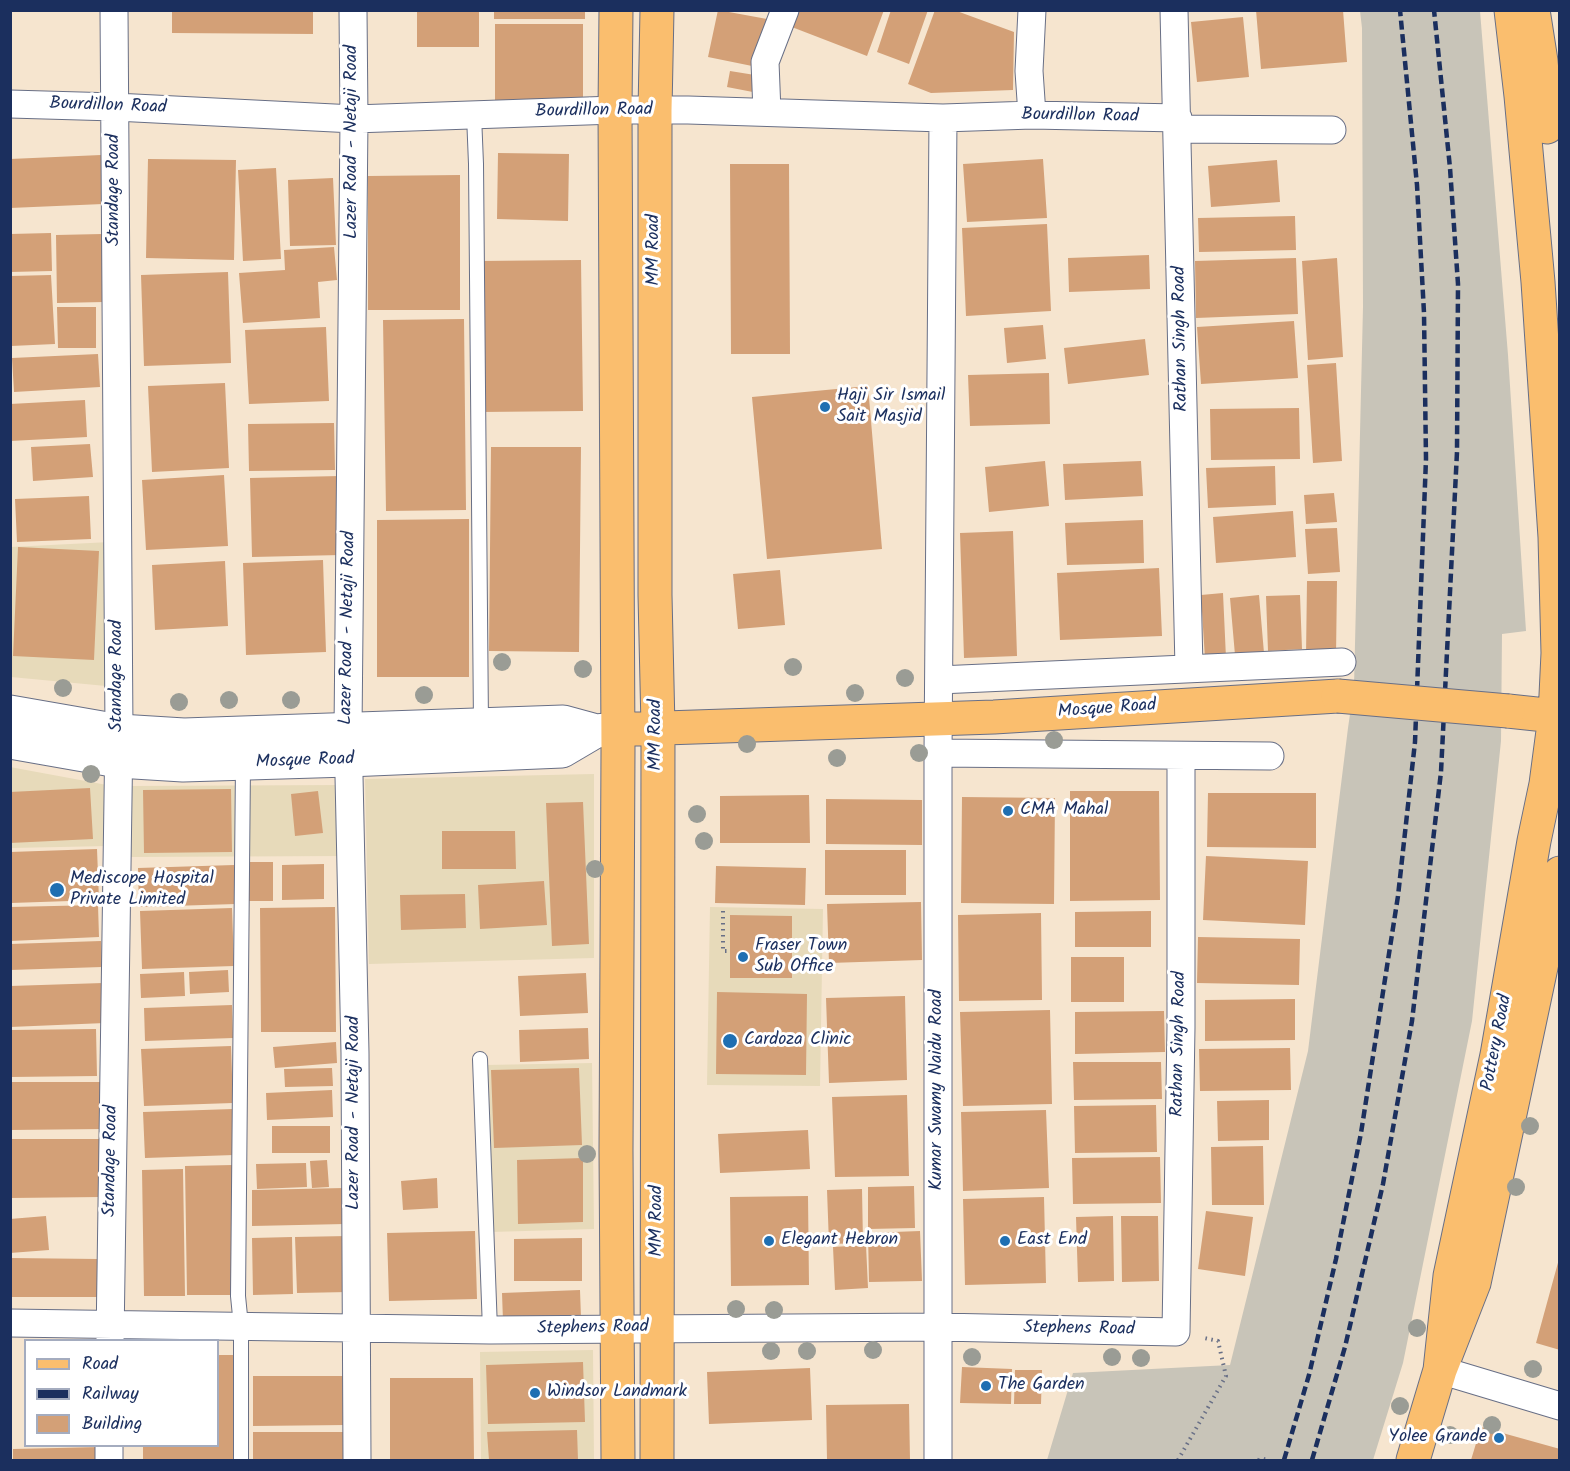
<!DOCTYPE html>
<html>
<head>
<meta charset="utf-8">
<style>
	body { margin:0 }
	#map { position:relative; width:1570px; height:1471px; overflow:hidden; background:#f6e5cf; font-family:Kalam,sans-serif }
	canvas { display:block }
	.frame { position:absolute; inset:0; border:12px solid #1b2f5e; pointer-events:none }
	.legend { position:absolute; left:24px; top:1339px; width:195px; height:108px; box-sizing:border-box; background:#fff; border:2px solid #a4acbf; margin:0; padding:8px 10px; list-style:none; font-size:18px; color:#1b2f5e }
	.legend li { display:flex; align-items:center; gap:12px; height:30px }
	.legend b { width:30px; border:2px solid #a4acbf }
</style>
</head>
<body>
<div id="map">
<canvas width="1570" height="1471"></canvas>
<div class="frame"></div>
<ul class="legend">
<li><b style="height:8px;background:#fabe6e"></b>Road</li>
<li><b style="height:8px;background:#1b2f5e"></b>Railway</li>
<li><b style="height:16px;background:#d3a077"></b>Building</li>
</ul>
</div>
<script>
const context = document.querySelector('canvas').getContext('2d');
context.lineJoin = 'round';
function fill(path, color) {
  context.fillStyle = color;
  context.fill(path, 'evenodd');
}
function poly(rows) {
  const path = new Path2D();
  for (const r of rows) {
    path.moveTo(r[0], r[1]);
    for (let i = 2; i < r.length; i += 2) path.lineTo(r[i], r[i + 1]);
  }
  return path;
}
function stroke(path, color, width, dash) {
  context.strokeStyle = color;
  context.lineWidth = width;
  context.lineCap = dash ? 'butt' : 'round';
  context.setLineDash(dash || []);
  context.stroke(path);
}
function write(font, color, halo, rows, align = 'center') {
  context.font = font + ' Kalam,sans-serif';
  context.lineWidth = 6;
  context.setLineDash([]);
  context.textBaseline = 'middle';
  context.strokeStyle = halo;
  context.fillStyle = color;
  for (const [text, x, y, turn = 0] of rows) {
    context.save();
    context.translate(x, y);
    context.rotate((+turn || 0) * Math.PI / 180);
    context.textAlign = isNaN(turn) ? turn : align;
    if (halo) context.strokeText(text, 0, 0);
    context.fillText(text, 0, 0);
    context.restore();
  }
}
const built = poly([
	[110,542,106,686,11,677,11,547],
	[10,767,107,785,108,846,11,848],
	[594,774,594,958,369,964,365,779],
	[342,785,343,856,131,857,130,786],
	[710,907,823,909,820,1086,707,1085],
	[592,1063,594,1229,491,1232,486,1065],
	[593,1350,594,1460,481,1460,480,1352]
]);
const industrial = poly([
	[1360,11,1480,11,1508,355,1526,631,1502,634,1501,741,1472,1021,1403,1363,1373,1460,1047,1460,1073,1373,1230,1365,1308,1051,1348,728,1354,686,1363,307,1362,28]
]);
const building = poly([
	[172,10,313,10,313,34,172,33],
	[417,10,479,10,479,47,417,47],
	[494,10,585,10,585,19,494,19],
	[718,10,767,19,757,67,708,57],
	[789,10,884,10,867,56,784,24],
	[891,10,928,10,909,64,877,52],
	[935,10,954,10,1014,32,1013,90,931,93,908,84],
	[1256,10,1343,10,1347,62,1261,69],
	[1243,17,1249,77,1197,82,1191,22],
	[495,24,583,24,583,106,495,105],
	[730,71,761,76,758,93,727,87],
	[498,153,569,154,568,221,497,219],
	[101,155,103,204,10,208,10,159],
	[148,159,236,160,234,260,146,258],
	[1043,159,1047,218,967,222,963,164],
	[1277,160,1280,202,1211,207,1208,166],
	[730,164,789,164,790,354,731,354],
	[276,168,281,259,243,261,238,170],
	[460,175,460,310,368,310,368,176],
	[333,178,336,245,290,246,288,180],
	[1295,216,1296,250,1199,252,1198,218],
	[1047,224,1051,311,966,316,962,228],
	[51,233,52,271,10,272,10,234],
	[102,234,104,302,57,303,56,235],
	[334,247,337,280,318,282,320,318,243,323,239,273,285,270,284,250],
	[1149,255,1150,289,1069,292,1068,258],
	[1296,258,1298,314,1196,318,1195,261],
	[1337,258,1343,357,1308,360,1302,261],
	[581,260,583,411,481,412,479,261],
	[228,272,231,363,144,366,141,275],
	[51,275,55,344,11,346,10,276],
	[57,307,96,307,96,348,58,348],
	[464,319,466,510,386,511,383,320],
	[1294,321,1298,378,1201,384,1197,327],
	[1043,325,1046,359,1007,363,1004,328],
	[326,327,329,401,249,404,245,330],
	[1145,339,1149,375,1068,384,1064,348],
	[98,354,100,387,14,392,12,358],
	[1336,363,1342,461,1313,463,1307,365],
	[1049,373,1050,424,970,426,968,375],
	[225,383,229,468,152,472,148,386],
	[868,386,882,549,767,559,752,397],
	[85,400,87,437,10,441,10,404],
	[1299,408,1300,459,1211,460,1210,409],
	[334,423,335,470,249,471,248,424],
	[90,444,93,477,33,481,31,447],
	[491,447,581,447,579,652,489,651],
	[1045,461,1049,506,989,512,985,467],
	[1141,461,1143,496,1065,500,1063,464],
	[1275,466,1276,505,1208,508,1206,468],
	[224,475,228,546,146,550,142,480],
	[340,476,341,555,252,557,250,478],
	[1334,493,1337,522,1306,524,1304,495],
	[89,496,91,539,17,542,15,499],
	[1293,511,1296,557,1216,563,1213,517],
	[469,519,469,677,377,677,377,520],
	[1143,520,1144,563,1067,565,1065,523],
	[1337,528,1340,572,1308,574,1305,529],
	[1013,531,1017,656,964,658,960,533],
	[18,547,99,551,94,660,13,656],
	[323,560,326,652,246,655,243,563],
	[225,561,228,626,155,630,152,565],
	[1159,568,1162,636,1060,640,1057,573],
	[780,570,785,625,738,629,733,574],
	[1307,581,1337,581,1336,656,1306,656],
	[1223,593,1226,658,1205,659,1201,595],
	[1259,595,1264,653,1235,655,1230,598],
	[1300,595,1302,649,1268,651,1266,596],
	[90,788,93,839,10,843,10,792],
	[231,789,232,852,144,853,143,790],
	[318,791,323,833,295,836,291,794],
	[1070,791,1159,791,1160,900,1070,901],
	[1208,793,1316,793,1316,848,1207,847],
	[809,795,810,843,720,843,720,796],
	[962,797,1055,798,1054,904,961,903],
	[826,799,922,800,922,845,826,844],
	[583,802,589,944,552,946,546,803],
	[442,831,515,831,516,869,442,869],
	[97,849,99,900,11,903,10,852],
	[825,850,906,850,906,895,825,895],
	[1206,856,1308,861,1305,925,1203,920],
	[249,862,273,862,273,901,249,901],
	[324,864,324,899,282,900,282,865],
	[234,865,236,904,139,907,138,868],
	[716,866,806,868,805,905,715,903],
	[544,881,547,925,480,929,478,885],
	[465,894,466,928,401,930,400,895],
	[921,902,922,960,829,963,827,904],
	[98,905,99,937,10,941,10,907],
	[335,907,336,1032,261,1032,260,908],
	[232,908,234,966,142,969,140,911],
	[1151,911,1151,947,1075,947,1075,912],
	[1041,913,1042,1000,959,1001,958,915],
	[730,915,792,916,792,978,730,978],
	[1198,937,1300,939,1299,985,1197,983],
	[101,941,102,967,10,970,10,944],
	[1071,957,1124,957,1124,1002,1071,1002],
	[228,970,229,992,190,994,189,972],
	[184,972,185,996,141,998,140,974],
	[586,973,588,1013,520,1016,518,976],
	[103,983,105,1023,10,1027,10,986],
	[717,992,807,994,806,1075,716,1074],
	[905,996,907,1080,829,1083,826,998],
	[1295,999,1295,1040,1205,1041,1205,1000],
	[232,1005,233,1038,145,1041,144,1008],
	[1050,1010,1052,1104,963,1106,960,1012],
	[1164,1011,1165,1052,1075,1054,1075,1012],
	[588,1028,589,1059,520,1062,519,1030],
	[96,1029,97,1076,10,1077,10,1030],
	[336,1042,337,1063,275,1068,273,1047],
	[231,1046,233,1103,144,1106,141,1049],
	[1290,1048,1291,1090,1200,1091,1199,1049],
	[1073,1062,1161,1062,1162,1099,1074,1100],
	[332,1068,333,1086,285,1087,284,1069],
	[579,1068,582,1145,494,1148,491,1070],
	[10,1082,102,1082,103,1129,10,1130],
	[332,1090,333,1117,267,1120,266,1093],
	[907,1095,909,1176,835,1177,832,1097],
	[1269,1100,1269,1140,1218,1141,1217,1101],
	[1156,1105,1157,1152,1075,1153,1074,1106],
	[233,1109,234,1155,145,1158,143,1112],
	[1046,1110,1049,1188,963,1191,961,1112],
	[272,1126,330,1126,330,1153,272,1153],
	[808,1130,810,1169,720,1173,718,1134],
	[10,1139,101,1139,101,1197,10,1198],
	[1263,1146,1264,1205,1212,1205,1211,1147],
	[1160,1157,1161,1203,1073,1204,1072,1158],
	[583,1158,583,1222,518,1224,517,1160],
	[327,1160,329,1187,312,1188,310,1161],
	[306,1163,307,1187,257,1189,256,1164],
	[233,1165,235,1295,187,1295,185,1166],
	[183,1169,185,1296,144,1296,142,1170],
	[437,1178,438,1208,403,1210,401,1181],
	[914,1186,915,1228,868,1229,868,1187],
	[344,1188,345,1224,252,1226,252,1190],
	[862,1189,863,1243,829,1244,827,1190],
	[808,1196,809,1285,731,1286,730,1197],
	[1044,1197,1046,1283,965,1285,963,1199],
	[1206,1211,1253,1217,1245,1276,1198,1269],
	[46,1216,49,1250,10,1253,10,1219],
	[1113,1216,1114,1281,1078,1282,1076,1217],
	[1121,1216,1158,1216,1159,1281,1122,1282],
	[475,1231,477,1299,389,1301,387,1233],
	[920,1231,922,1281,869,1282,868,1233],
	[348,1236,349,1292,297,1293,295,1237],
	[292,1237,293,1294,253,1295,252,1238],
	[582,1238,582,1281,514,1281,514,1239],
	[866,1245,868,1288,835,1290,833,1247],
	[10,1258,98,1259,98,1297,10,1297],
	[1559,1259,1560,1259,1560,1350,1536,1343],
	[580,1290,581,1318,503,1321,502,1293],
	[218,1355,237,1355,238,1460,143,1460,143,1446,218,1446],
	[583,1362,585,1422,488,1424,486,1365],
	[962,1367,1012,1369,1011,1404,960,1403],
	[810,1368,812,1420,709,1424,707,1372],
	[1015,1370,1042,1370,1041,1404,1014,1404],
	[253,1376,346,1376,346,1425,253,1426],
	[390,1378,473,1378,474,1460,390,1460],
	[909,1404,910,1460,827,1460,826,1405],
	[1481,1427,1560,1449,1560,1460,1471,1460],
	[577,1430,578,1460,489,1460,487,1432],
	[253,1432,343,1432,343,1460,253,1460],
	[101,1447,101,1460,13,1460,13,1449]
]);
const path = poly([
	[723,911,723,951,730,951],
	[1178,1460,1226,1376,1218,1341,1204,1338],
	[1259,1460,1260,1458,1267,1460]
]);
const service = poly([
	[474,115,476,164,481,725],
	[480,1059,490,1330],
	[241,1460,241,1326,238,1296,243,764]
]);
const minor = poly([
	[353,10,354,119,348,730,355,1053,357,1460],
	[1032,10,1029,71,1032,115],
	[1174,10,1189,668],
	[10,104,115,107,354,119,615,110,688,110,943,118,1032,115,1178,118],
	[767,112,765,62,785,10],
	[1178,129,1332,130],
	[939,680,1342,662],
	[938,753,1270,756],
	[10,1323,490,1330,939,1327,1176,1332,1181,1027,1181,756],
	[110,1340,119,731,114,10],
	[1440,1370,1560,1406],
	[109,1460,109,1446],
	[938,1460,938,753,943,118]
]);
const tertiary = poly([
	[10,712,119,731,184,735,563,722,596,731,618,729],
	[10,742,118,761,183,765,348,760,562,751,596,731]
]);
const primary = poly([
	[616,10,615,110,618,750,616,1150,618,1460],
	[657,10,655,110,655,595,658,727,657,1460],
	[1533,10,1541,61,1547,127],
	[1508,711,1555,716],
	[635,729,994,717,1338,696],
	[1440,1370,1450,1276,1497,1055,1534,841,1546,784,1555,716,1558,653,1555,537,1538,282,1521,96,1511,10],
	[1413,1460,1440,1370,1474,1283,1554,906,1560,873]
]);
const rail = poly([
	[1284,1460,1309,1375,1336,1259,1361,1133,1398,896,1415,742,1426,459,1424,313,1417,185,1400,10],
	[1312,1460,1345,1347,1383,1184,1412,1021,1441,772,1457,452,1458,284,1450,168,1434,10]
]);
const primaryBridge = poly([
	[1338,696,1508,711]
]);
const trees = [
	[502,662],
	[793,667],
	[583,669],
	[905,678],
	[63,688],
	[855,693],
	[424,695],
	[229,700],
	[291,700],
	[179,702],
	[1054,740],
	[747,744],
	[919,753],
	[837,758],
	[91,774],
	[697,814],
	[704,841],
	[595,869],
	[1530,1126],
	[587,1154],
	[1516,1187],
	[736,1309],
	[774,1310],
	[1417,1328],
	[873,1350],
	[771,1351],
	[807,1351],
	[972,1357],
	[1112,1357],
	[1141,1358],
	[1533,1369],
	[1400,1406],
	[1492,1425],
	[1450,1435]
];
const markers = [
	[825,407,6,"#1f6fb2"],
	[1008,811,6,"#1f6fb2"],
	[57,890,8,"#1f6fb2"],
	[743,957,6,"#1f6fb2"],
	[730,1041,8,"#1f6fb2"],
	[769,1241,6,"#1f6fb2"],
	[1005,1241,6,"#1f6fb2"],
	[986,1386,6,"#1f6fb2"],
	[535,1393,6,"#1f6fb2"],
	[1499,1438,6,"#1f6fb2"]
];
const streetNames = [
	["Bourdillon Road",108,107,2],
	["Bourdillon Road",594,112,-1],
	["Bourdillon Road",1080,117,1],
	["Lazer Road - Netaji Road",353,142,-90],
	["Standage Road",115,190,-90],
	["MM Road",655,250,-90],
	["Rathan Singh Road",1182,339,-91],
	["Lazer Road - Netaji Road",349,628,-89],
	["Standage Road",118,676,-90],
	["Mosque Road",1107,710,-4],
	["MM Road",657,735,-90],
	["Mosque Road",305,762,-2],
	["Pottery Road",1498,1043,-79],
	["Rathan Singh Road",1180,1044,-89],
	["Kumar Swamy Naidu Road",938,1090,-90],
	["Lazer Road - Netaji Road",355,1113,-90],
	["Standage Road",112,1161,-89],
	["MM Road",658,1221,-90],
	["Stephens Road",593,1329,-1],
	["Stephens Road",1079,1330,1]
];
const poiNames = [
	["Haji Sir Ismail",837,397],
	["Sait Masjid",837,418],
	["CMA Mahal",1020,811],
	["Mediscope Hospital",70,880],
	["Private Limited",70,901],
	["Fraser Town",755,947],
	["Sub Office",755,968],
	["Cardoza Clinic",744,1041],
	["Elegant Hebron",781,1241],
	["East End",1017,1241],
	["The Garden",998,1386],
	["Windsor Landmark",547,1393],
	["Yolee Grande",1487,1438,"right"]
];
fill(built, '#e7daba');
fill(industrial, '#c8c4b8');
fill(building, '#d3a077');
stroke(service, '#686f86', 16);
stroke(minor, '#686f86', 29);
stroke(tertiary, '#686f86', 35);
stroke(primary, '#686f86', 35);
stroke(path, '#686f86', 4, [1.5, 4.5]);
stroke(service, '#fff', 14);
stroke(minor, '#fff', 27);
stroke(tertiary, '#fff', 33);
stroke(primary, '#fabe6e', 33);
stroke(rail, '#1b2f5e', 4.5, [9, 4.5]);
stroke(primaryBridge, '#686f86', 35, []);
stroke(primaryBridge, '#fabe6e', 33);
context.fillStyle = '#9a9c95';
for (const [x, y] of trees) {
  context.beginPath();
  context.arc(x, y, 9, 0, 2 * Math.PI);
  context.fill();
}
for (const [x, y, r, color] of markers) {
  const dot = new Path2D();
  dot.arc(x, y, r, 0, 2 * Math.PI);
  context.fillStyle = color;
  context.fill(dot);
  stroke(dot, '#fff', 2);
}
write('18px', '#1b2f5e', '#fff', streetNames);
write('18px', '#1b2f5e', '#fff', poiNames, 'left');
</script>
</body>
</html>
